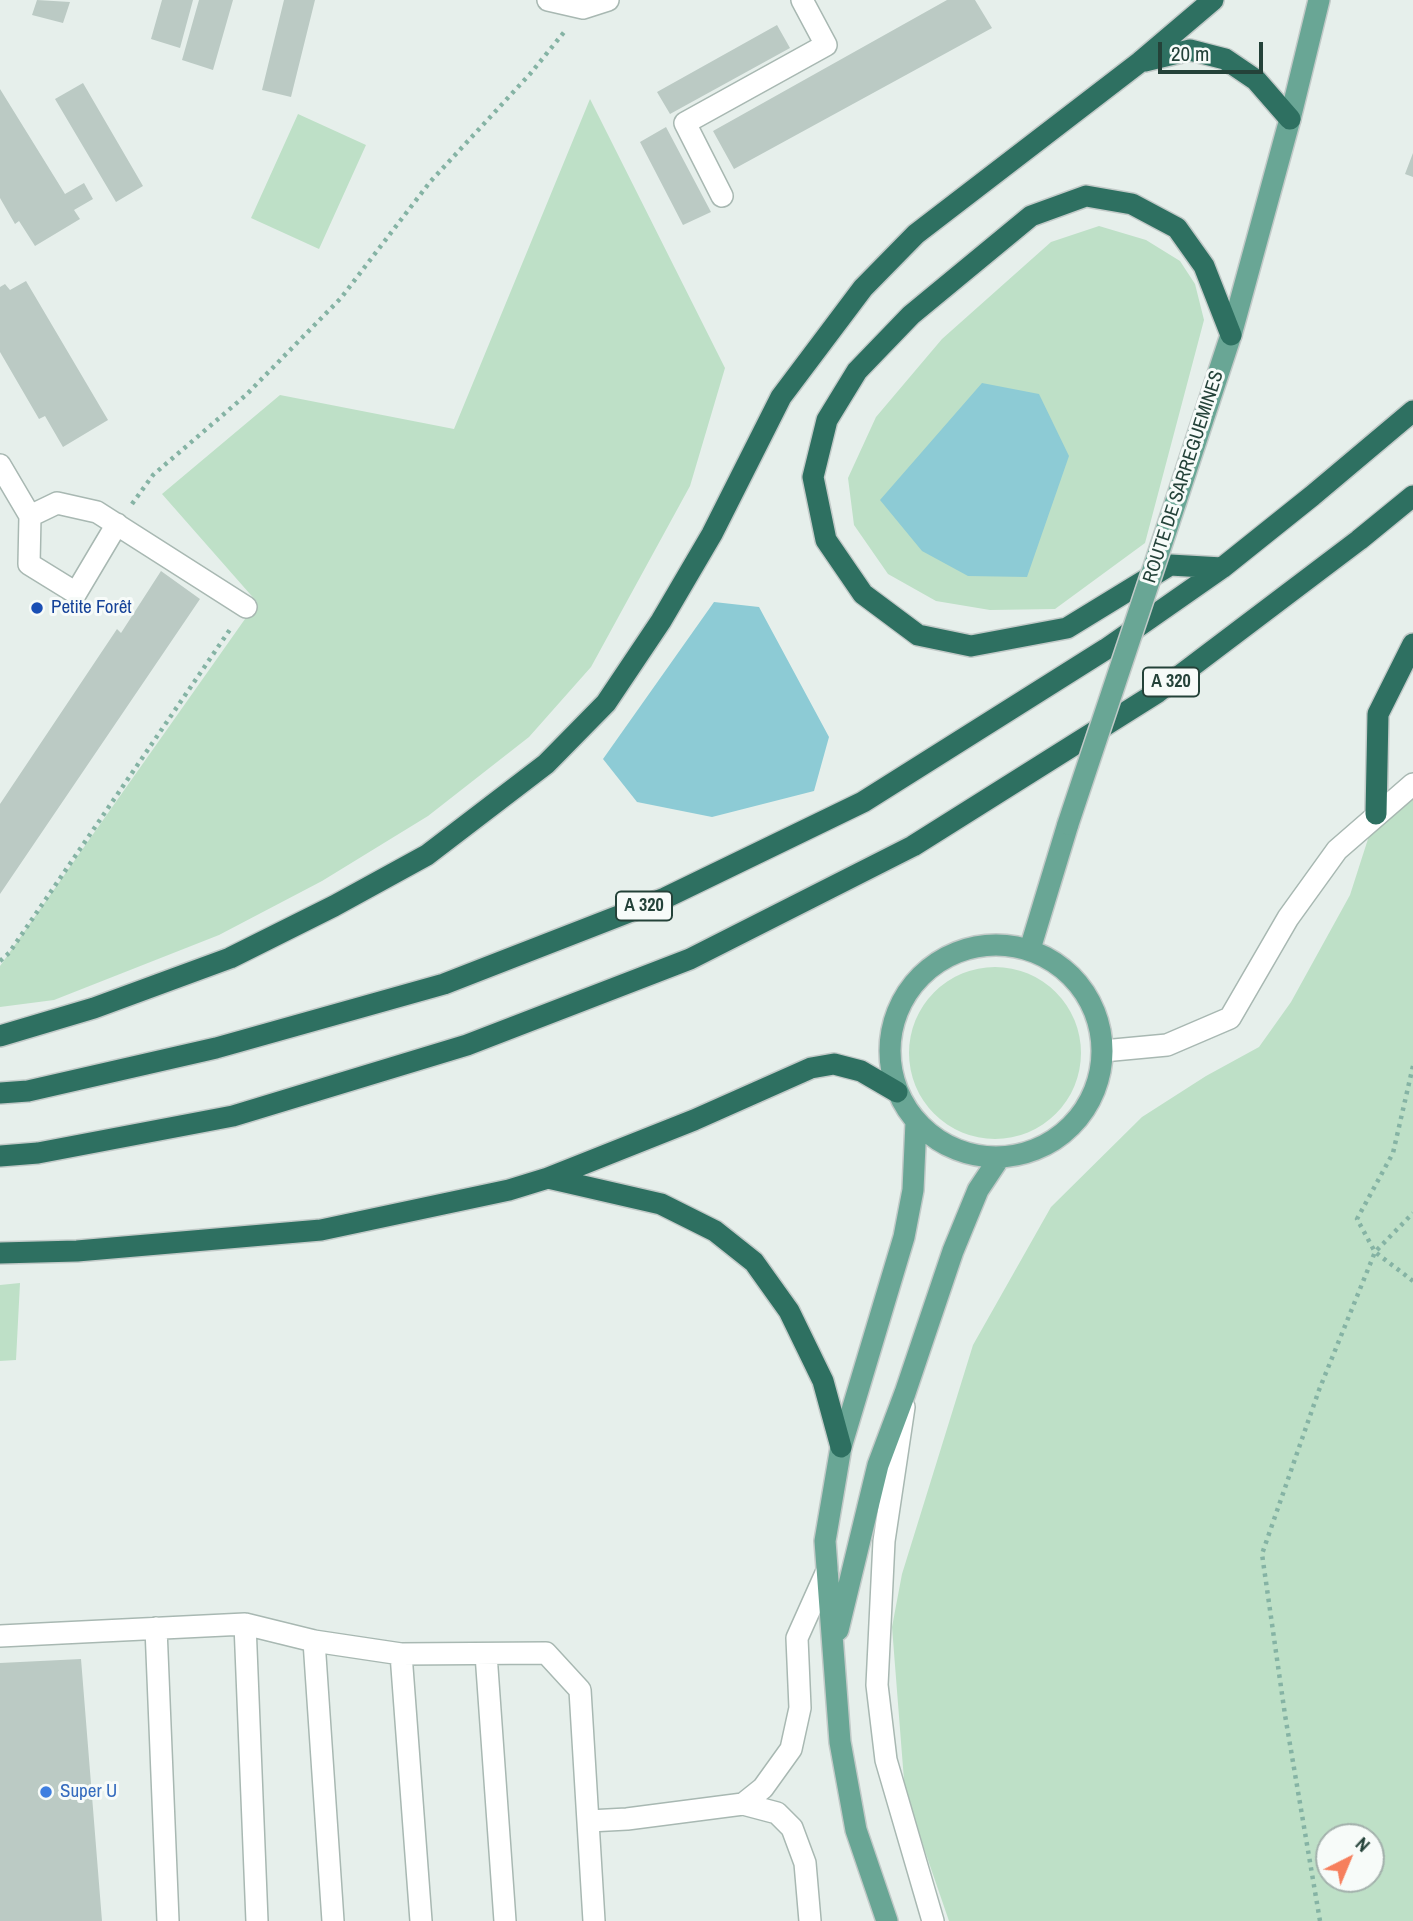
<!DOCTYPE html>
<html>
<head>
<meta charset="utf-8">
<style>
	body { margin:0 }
	#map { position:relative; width:1413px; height:1921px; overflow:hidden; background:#e6efeb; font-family:"Archivo Narrow",sans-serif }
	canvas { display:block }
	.north { position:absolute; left:1315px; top:1823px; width:70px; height:70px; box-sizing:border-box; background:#f7fbf9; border:2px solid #a3b1ac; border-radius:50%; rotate:43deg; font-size:19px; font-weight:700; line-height:28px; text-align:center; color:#244239 }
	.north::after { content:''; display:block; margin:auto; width:24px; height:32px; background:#f67f5d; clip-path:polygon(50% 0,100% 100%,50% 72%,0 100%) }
	.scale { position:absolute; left:1158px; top:42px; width:105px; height:32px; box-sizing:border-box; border:4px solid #244239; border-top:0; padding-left:9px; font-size:21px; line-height:24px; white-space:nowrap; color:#244239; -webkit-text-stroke:5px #f7fbf9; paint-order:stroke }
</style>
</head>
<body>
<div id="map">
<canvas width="1413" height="1921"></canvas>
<div class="north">N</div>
<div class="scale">20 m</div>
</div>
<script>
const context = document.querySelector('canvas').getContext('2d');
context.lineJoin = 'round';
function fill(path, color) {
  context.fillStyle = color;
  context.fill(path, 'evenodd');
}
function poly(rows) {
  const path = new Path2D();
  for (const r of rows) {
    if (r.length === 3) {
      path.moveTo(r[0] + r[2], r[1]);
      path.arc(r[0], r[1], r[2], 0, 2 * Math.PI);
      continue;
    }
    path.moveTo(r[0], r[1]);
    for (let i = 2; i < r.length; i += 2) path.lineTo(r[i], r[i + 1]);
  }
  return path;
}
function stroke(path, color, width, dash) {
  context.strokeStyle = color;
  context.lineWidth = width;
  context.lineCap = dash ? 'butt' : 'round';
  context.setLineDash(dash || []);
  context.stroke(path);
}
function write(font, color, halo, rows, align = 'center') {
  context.font = font + ' "Archivo Narrow",sans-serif';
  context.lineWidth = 6;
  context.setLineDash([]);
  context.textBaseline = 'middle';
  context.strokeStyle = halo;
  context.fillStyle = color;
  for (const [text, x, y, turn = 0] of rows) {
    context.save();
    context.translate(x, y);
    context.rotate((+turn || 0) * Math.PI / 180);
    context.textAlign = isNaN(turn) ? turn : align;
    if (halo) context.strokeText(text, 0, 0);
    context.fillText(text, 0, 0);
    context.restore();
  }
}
const green = poly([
	[590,99,725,368,690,486,591,667,529,737,428,816,322,881,219,935,54,1000,0,1007,0,966,257,602,162,494,280,395,454,429],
	[298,114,366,145,319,249,251,218],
	[1099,226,1146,240,1180,261,1195,284,1204,320,1145,543,1055,609,990,610,936,601,888,574,854,525,848,478,876,417,942,339,1051,242],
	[1413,787,1413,1921,949,1921,905,1793,892,1627,902,1574,973,1345,1051,1207,1142,1117,1206,1076,1259,1047,1291,1002,1350,895,1376,814],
	[1329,1837,1371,1837,1371,1879,1329,1879],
	[995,1053,86],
	[20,1283,16,1360,0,1361,0,1285]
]);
const water = poly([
	[982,383,1039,394,1069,456,1027,577,968,576,922,551,880,500],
	[714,602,759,607,829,737,814,791,712,817,637,802,603,759]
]);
const building = poly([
	[37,0,70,2,63,23,32,15],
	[162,0,193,0,180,48,151,39],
	[199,0,233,0,213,70,182,60],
	[284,0,315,0,291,97,262,90],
	[947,0,975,0,992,28,734,169,713,131],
	[777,25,790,48,670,114,657,92],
	[83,83,143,186,116,202,55,99],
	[0,89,65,194,84,183,93,199,74,210,80,219,35,246,19,221,15,224,0,198],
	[666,127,711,212,683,225,640,142],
	[1413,153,1413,177,1405,174],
	[26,281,108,420,63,447,45,416,39,419,0,352,0,287,5,284,10,290],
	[161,571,200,599,0,894,0,804,117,629,121,633],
	[81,1659,102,1921,0,1921,0,1663]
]);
const path = poly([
	[132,504,153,475,246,395,341,298,430,182,530,74,565,31],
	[0,961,9,953,231,628],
	[1413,1066,1393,1153,1357,1219,1375,1252,1413,1281],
	[1320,1921,1285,1715,1262,1554,1319,1390,1375,1252,1413,1213]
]);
const minor = poly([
	[548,0,583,8,608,0],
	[722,196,685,123,826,45,802,0],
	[0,465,30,516,29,564,76,593,117,524],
	[30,516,57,503,97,512,246,607],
	[1103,1051,1167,1045,1230,1018,1288,918,1337,850,1413,784],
	[904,1407,884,1541,877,1685,886,1760,933,1921],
	[245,1624,257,1921],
	[156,1628,168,1921],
	[0,1636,245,1624,314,1641,401,1654,546,1653,580,1690,594,1921],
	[314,1641,333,1921],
	[401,1654,421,1921],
	[486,1654,505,1921],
	[743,1804,777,1813,792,1828,805,1863,810,1921],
	[589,1821,627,1819,743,1804,763,1788,791,1749,800,1708,797,1638,827,1571]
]);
const major = poly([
	[1176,501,1231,335,1290,119,1319,0],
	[996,1051,106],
	[1030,949,1068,824],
	[838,1630,878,1465,905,1393,953,1251,978,1190,1000,1157],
	[887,1921,856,1830,840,1742,825,1541,841,1447,904,1237,913,1190,916,1122]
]);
const highway = poly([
	[1145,61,1190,50,1225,59,1256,80,1290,119],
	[1222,568,1170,565,1067,628,971,646,918,635,863,594,826,540,813,477,827,420,857,371,911,315,1031,216,1086,196,1132,204,1177,228,1204,266,1231,335],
	[1376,814,1378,714,1413,644],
	[0,1036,94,1008,230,958,334,906,427,855,546,764,606,703,661,621,712,534,781,397,863,288,916,234,1140,62,1213,0],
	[0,1093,28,1091,216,1048,444,984,665,898,863,802,1106,649,1222,568,1312,496,1413,411],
	[0,1156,38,1153,233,1116,467,1045,690,959,913,846,1158,692,1359,540,1413,496],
	[548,1178,661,1204,715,1231,754,1262,789,1311,823,1381,841,1447],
	[0,1253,77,1251,321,1230,509,1190,548,1178,694,1120,811,1068,834,1064,861,1071,897,1092]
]);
const majorBridge = poly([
	[1068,824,1176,501]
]);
const markers = [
	[37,608,7,"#1a4fb4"],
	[46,1792,7,"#3f7fe0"]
];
const shields = [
	[1171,682,56],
	[644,906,56]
];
const shieldNames = [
	["A 320",1171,682],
	["A 320",644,906]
];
const streetNames = [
	["ROUTE DE SARREGUEMINES",1184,477,-72]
];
const transitNames = [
	["Petite Forêt",51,608]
];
const shopNames = [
	["Super U",60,1792]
];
fill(green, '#bee0c7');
fill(water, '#8dcbd5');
fill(building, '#bbcac4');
stroke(minor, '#a8b8b2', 24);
stroke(major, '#c2cac8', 24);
stroke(highway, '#c2cac8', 24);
stroke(path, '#85b3a4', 4.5, [3.5, 5]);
stroke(minor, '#fff', 21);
stroke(major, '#69a695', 21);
stroke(highway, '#2e7061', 21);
stroke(majorBridge, '#c2cac8', 24, []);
stroke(majorBridge, '#69a695', 21);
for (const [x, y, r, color] of markers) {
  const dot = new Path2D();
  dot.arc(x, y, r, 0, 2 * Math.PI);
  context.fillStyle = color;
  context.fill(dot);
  stroke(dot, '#f7fbf9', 2.5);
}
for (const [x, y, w] of shields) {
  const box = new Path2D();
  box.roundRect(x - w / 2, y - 14.5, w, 29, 5);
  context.fillStyle = '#f7fbf9';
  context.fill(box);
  stroke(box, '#244239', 2);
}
write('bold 18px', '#244239', null, shieldNames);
write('19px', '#244239', '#f7fbf9', streetNames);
write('19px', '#164399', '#f7fbf9', transitNames, 'left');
write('19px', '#366cbe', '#f7fbf9', shopNames, 'left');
</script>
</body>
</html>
